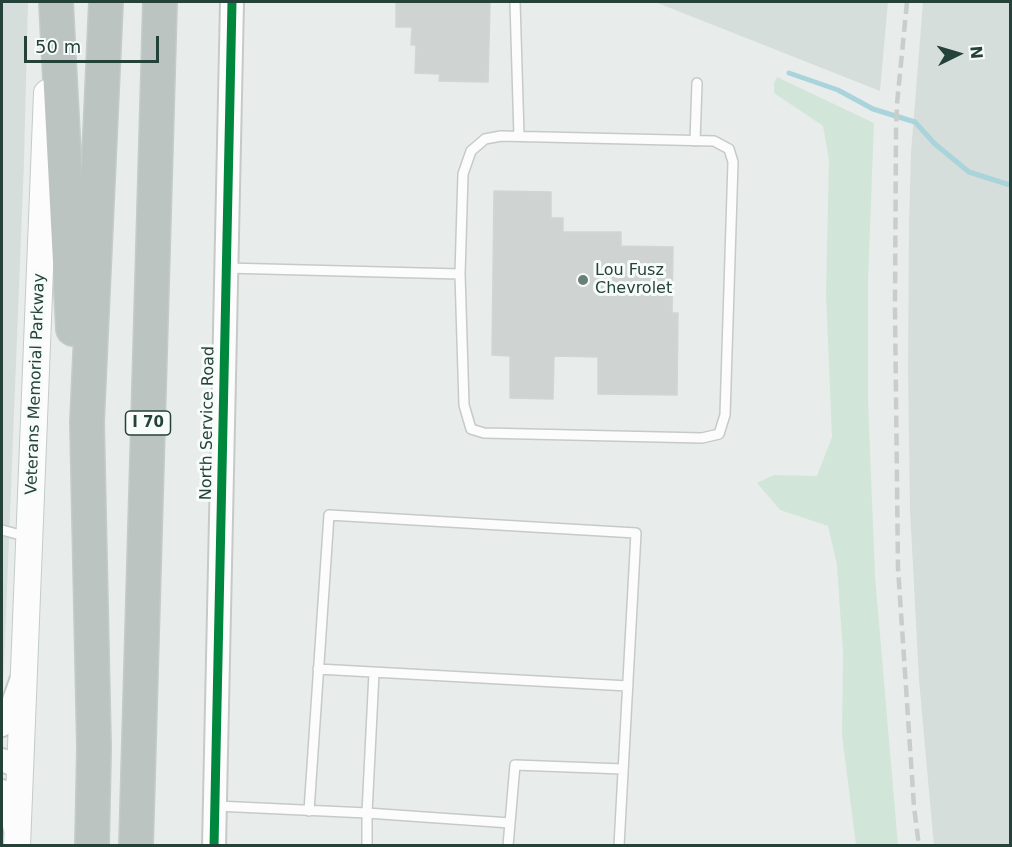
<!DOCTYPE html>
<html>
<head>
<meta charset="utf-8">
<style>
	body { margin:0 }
	#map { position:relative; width:1012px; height:847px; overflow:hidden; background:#e8edeb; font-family:"DejaVu Sans",sans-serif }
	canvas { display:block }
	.frame { position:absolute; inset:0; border:3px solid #24423a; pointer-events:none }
	.north { position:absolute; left:928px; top:24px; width:60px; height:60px; -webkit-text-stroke:4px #f7fbf9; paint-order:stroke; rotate:85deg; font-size:16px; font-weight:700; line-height:24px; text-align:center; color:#24423a }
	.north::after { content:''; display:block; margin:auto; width:21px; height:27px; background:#24423a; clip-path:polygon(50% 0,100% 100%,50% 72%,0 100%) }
	.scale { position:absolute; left:24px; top:36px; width:135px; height:27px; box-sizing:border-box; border:3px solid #24423a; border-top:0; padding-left:8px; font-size:18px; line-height:21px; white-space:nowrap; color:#24423a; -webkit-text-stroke:4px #f7fbf9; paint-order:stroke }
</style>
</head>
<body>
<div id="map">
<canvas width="1012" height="847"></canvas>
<div class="frame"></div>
<div class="north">N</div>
<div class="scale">50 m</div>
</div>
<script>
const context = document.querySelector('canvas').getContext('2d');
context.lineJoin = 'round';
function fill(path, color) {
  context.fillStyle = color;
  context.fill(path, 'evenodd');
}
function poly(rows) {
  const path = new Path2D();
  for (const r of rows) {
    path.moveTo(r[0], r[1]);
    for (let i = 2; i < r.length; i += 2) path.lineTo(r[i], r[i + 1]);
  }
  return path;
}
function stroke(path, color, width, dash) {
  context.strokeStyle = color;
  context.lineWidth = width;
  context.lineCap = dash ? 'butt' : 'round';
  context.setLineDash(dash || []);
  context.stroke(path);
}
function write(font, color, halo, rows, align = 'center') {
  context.font = font + ' "DejaVu Sans",sans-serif';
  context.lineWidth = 6;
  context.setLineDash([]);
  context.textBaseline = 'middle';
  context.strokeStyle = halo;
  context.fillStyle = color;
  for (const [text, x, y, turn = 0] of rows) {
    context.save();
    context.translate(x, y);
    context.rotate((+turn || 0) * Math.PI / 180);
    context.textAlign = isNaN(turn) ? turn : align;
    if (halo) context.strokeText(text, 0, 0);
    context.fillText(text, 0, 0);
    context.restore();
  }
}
const built = poly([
	[2,2,28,2,24,162,2,715],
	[655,2,888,2,880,91],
	[923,2,1010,2,1010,845,934,845,933,836,919,680,910,510,908,369,909,224,911,152]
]);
const green = poly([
	[777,77,874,123,868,280,868,400,875,576,898,845,856,845,842,735,843,654,837,565,828,526,780,510,757,483,774,475,817,476,832,437,826,294,829,160,823,126,774,93,774,83]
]);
const stream = poly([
	[789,73,838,90,873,109,915,122,935,144,969,172,1010,185]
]);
const building = poly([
	[396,2,490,2,488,82,439,81,440,74,415,73,416,45,411,45,412,27,396,27,396,2],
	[494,191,551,192,551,218,563,218,563,232,621,232,621,246,673,247,672,313,678,313,677,395,598,394,598,357,554,356,553,399,510,398,510,356,492,355,494,191]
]);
const service = poly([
	[515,2,519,136],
	[501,136,714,141,729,149,733,162,725,415,719,434,702,438,484,433,471,429,464,405,460,274,463,174,471,151,485,139,501,136],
	[695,141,697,83],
	[226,268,460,274],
	[2,530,28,537],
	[318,669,628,686],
	[216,806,367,813,510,823],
	[309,811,329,515,636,533,619,846],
	[367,846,367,813,374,673],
	[508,846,515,765,623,769]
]);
const tertiary = poly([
	[2,725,12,706,21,681],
	[2,760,20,767],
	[2,791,10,809,15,829],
	[214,846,232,2]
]);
const secondary = poly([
	[17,846,47,93]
]);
const motorway = poly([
	[56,2,73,329],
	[92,846,94,748,87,422,106,2],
	[136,846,160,2]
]);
const rail = poly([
	[907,2,897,104,896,131,895,308,898,568,914,807,919,846]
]);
const cycleway = poly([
	[214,846,232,2]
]);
const markers = [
	[583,280,6,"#697e78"]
];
const shields = [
	[148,423,45]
];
const shieldNames = [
	["I 70",148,423]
];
const poiNames = [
	["Lou Fusz",595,271],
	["Chevrolet",595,289]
];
const streetNames = [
	["Veterans Memorial Parkway",36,384,-88],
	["North Service Road",208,423,-89]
];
fill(built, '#d6dedb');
fill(green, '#d1e6d8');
stroke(stream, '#a9d4db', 5);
fill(building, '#cfd4d2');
stroke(building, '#d1d6d4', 1.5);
stroke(service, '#c5cac8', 12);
stroke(tertiary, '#c5cac8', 26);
stroke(secondary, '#c3cbc8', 28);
stroke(motorway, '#c3ccc9', 36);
stroke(service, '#fcfcfc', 9);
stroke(tertiary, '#fcfcfc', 22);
stroke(secondary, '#fcfcfc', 26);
stroke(motorway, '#bcc4c2', 33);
stroke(rail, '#c9cdcc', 4.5, [12, 6]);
stroke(cycleway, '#00873e', 9);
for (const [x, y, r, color] of markers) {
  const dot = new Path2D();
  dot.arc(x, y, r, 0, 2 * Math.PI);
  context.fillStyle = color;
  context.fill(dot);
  stroke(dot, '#f7fbf9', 2);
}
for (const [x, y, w] of shields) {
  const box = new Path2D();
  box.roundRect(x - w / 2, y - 12, w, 24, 4.5);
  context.fillStyle = '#f7fbf9';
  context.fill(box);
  stroke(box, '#24423a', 1.5);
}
write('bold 15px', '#24423a', null, shieldNames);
write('16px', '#24423a', '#f7fbf9', poiNames, 'left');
write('16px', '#24423a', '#f7fbf9', streetNames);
</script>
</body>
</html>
